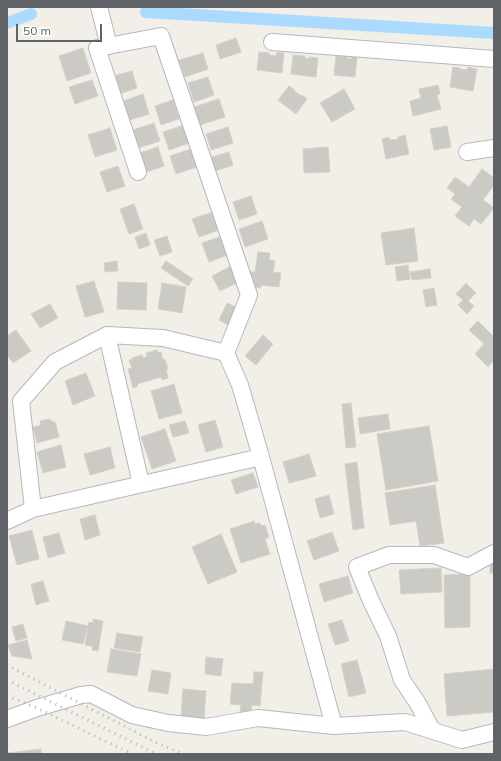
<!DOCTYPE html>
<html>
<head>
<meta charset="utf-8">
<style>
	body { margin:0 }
	#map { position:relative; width:501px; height:761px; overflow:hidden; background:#f1efe8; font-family:Mulish,sans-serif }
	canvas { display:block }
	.frame { position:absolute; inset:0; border:8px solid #5f6368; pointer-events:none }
	.scale { position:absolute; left:16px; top:24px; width:86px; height:18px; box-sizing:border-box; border:2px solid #5f6368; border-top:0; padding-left:5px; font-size:12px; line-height:14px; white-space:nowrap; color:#5f6368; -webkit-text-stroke:3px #fff; paint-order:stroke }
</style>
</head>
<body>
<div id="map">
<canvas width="501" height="761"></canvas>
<div class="frame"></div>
<div class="scale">50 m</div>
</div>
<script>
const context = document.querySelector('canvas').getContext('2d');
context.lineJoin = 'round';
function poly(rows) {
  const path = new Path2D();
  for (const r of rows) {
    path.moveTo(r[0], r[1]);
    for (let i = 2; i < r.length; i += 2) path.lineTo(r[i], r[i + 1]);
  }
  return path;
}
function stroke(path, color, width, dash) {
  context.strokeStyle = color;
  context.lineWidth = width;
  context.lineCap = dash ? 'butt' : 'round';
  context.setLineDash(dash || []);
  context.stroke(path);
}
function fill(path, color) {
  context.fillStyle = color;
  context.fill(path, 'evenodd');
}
const canal = poly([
	[146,12,494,33],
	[7,23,31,14]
]);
const building = poly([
	[236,38,241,52,220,59,216,45,236,38],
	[83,48,91,73,67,81,59,56,83,48],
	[259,52,269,53,269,55,276,56,277,52,284,53,282,73,257,70,259,52],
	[203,53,208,69,185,77,179,60,203,53],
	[293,55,305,56,305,58,309,59,309,57,318,58,316,77,291,74,293,55],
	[336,55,347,56,347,58,351,59,352,56,357,57,355,77,334,75,336,55],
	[453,67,460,68,460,69,467,70,468,67,477,69,473,91,450,87,453,67],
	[132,71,137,88,119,94,114,76,132,71],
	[208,77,214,95,194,102,188,83,208,77],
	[92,80,98,96,75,104,69,87,92,80],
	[438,85,440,94,437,95,441,109,413,116,410,101,421,98,419,89,438,85],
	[289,86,295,90,294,91,301,96,302,95,307,99,296,114,278,100,289,86],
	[344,89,355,109,332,122,320,103,344,89],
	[143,94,149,114,127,121,121,102,143,94],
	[219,99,225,117,200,125,194,107,219,99],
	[173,100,179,119,161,125,155,106,173,100],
	[154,123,160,141,138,148,133,130,154,123],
	[184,125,189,143,169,150,163,132,184,125],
	[447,126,451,147,434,150,430,129,447,126],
	[228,127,233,143,211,150,206,134,228,127],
	[110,128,117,150,95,157,88,135,110,128],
	[405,135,409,154,386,159,382,139,389,137,390,140,398,139,398,137,405,135],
	[158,147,164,166,146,172,140,153,158,147],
	[328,147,330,172,304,173,303,149,328,147],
	[191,149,197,167,176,174,170,156,191,149],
	[229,152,233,165,213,172,209,158,229,152],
	[118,166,125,186,107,192,100,172,118,166],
	[482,169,494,178,494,185,483,200,494,208,481,224,474,219,469,226,455,216,462,207,451,199,455,194,447,188,455,177,469,187,482,169],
	[251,196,257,214,239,220,233,202,251,196],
	[134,204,143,229,129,234,120,209,134,204],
	[216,211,222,229,199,237,192,219,216,211],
	[262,221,268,239,245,247,239,229,262,221],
	[414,228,418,261,386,265,381,233,414,228],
	[146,233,150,245,139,249,135,237,146,233],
	[167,236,172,252,160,256,154,240,167,236],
	[222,236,228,255,209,262,202,243,222,236],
	[258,252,270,253,269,260,275,261,273,272,281,273,279,287,261,285,261,288,254,287,248,290,250,272,255,272,258,252],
	[117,261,118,271,105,272,104,263,117,261],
	[166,261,193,279,188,286,161,268,166,261],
	[408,265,410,279,397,281,395,267,408,265],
	[231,266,239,282,220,291,212,276,231,266],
	[430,269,431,278,412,280,410,272,430,269],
	[94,281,104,312,85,317,76,286,94,281],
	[118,282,147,283,146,310,117,309,118,282],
	[162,283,186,287,182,313,158,309,162,283],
	[466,283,476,293,468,301,474,306,467,314,458,305,463,300,456,294,466,283],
	[434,288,437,305,426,307,423,290,434,288],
	[227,303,238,308,230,326,219,320,227,303],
	[50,304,58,318,40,328,31,314,50,304],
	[478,321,493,336,494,335,494,360,488,367,475,354,484,344,469,330,478,321],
	[16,330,31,351,13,363,7,355,7,336,16,330],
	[263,335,273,344,256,365,245,356,263,335],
	[157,350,157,353,161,352,163,360,165,359,168,369,166,369,168,378,162,380,161,377,137,384,138,386,133,388,128,369,132,368,129,360,132,359,132,358,142,355,143,358,147,357,146,353,157,350],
	[86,373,95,396,73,405,65,381,86,373],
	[174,384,182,413,159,419,151,391,174,384],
	[351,403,356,447,346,448,342,404,351,403],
	[388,414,390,429,360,434,358,418,388,414],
	[50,419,50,421,53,421,53,422,55,422,59,437,37,443,33,427,41,425,40,421,50,419],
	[215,420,223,447,206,452,198,425,215,420],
	[185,421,189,433,173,437,169,425,185,421],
	[429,426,438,481,386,490,377,434,429,426],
	[165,429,176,461,152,469,141,437,165,429],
	[61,445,66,467,43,473,37,452,61,445],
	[110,447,115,468,90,475,84,454,110,447],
	[309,454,316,476,289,483,283,462,309,454],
	[357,462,364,528,353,530,345,464,357,462],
	[253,473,258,487,236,494,231,480,253,473],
	[435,485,444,543,420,546,416,521,390,525,385,493,435,485],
	[329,495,334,514,320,518,315,499,329,495],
	[95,515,100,535,85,540,80,519,95,515],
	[254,521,255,524,260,523,261,526,265,525,269,537,265,539,270,554,241,563,230,529,254,521],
	[32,530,39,559,17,565,9,536,32,530],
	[332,532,339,551,314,560,307,541,332,532],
	[59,533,65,553,48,558,43,537,59,533],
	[221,534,237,572,208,584,192,547,221,534],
	[490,560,494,560,494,573,490,573,490,560],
	[441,568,442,592,401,594,399,570,441,568],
	[470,574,470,627,445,628,444,575,470,574],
	[348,576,353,593,324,602,319,584,348,576],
	[43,581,49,601,36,605,31,584,43,581],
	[93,619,103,621,98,651,92,650,92,646,85,645,89,622,93,623,93,619],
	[342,620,349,641,335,645,328,624,342,620],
	[66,621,88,626,83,644,62,640,66,621],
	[23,624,27,638,16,641,12,627,23,624],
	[117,633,143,637,140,652,114,648,117,633],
	[27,640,32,659,12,656,8,645,27,640],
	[111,649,141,654,137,676,107,672,111,649],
	[206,657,223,659,221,676,205,674,206,657],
	[357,660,366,693,349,697,341,664,357,660],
	[494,669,494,712,447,716,444,674,494,669],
	[152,670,171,673,168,694,148,691,152,670],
	[254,672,263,672,260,706,252,705,251,715,240,714,241,705,230,704,232,683,253,684,254,672],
	[183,689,206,691,204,719,181,717,183,689],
	[41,749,41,754,7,754,7,753,41,749]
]);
const minor = poly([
	[99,7,109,46],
	[272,42,494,59],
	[467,152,494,148],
	[138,172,97,48,161,36,249,295,226,353],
	[107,335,141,484],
	[33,509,21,401,55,362,107,335,163,338,226,353,240,385,261,457,334,726],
	[7,521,33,509,261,457],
	[7,719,37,708,81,695,91,694,132,715,168,723,206,727,258,718,334,726,405,722,462,740,494,732],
	[432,730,417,702,402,680,388,636,371,601,357,567,389,555,434,555,468,567,494,553]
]);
const rail = poly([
	[7,665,70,698,155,742,183,754],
	[7,680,156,754],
	[7,696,37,708,132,754]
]);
stroke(canal, '#aadaff', 12);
fill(building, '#cccac5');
stroke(building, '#d6d1c6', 1);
stroke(minor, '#b5b8bc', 18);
stroke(minor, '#fff', 16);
stroke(rail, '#b6b7b8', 3, [1, 5]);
</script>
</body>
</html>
